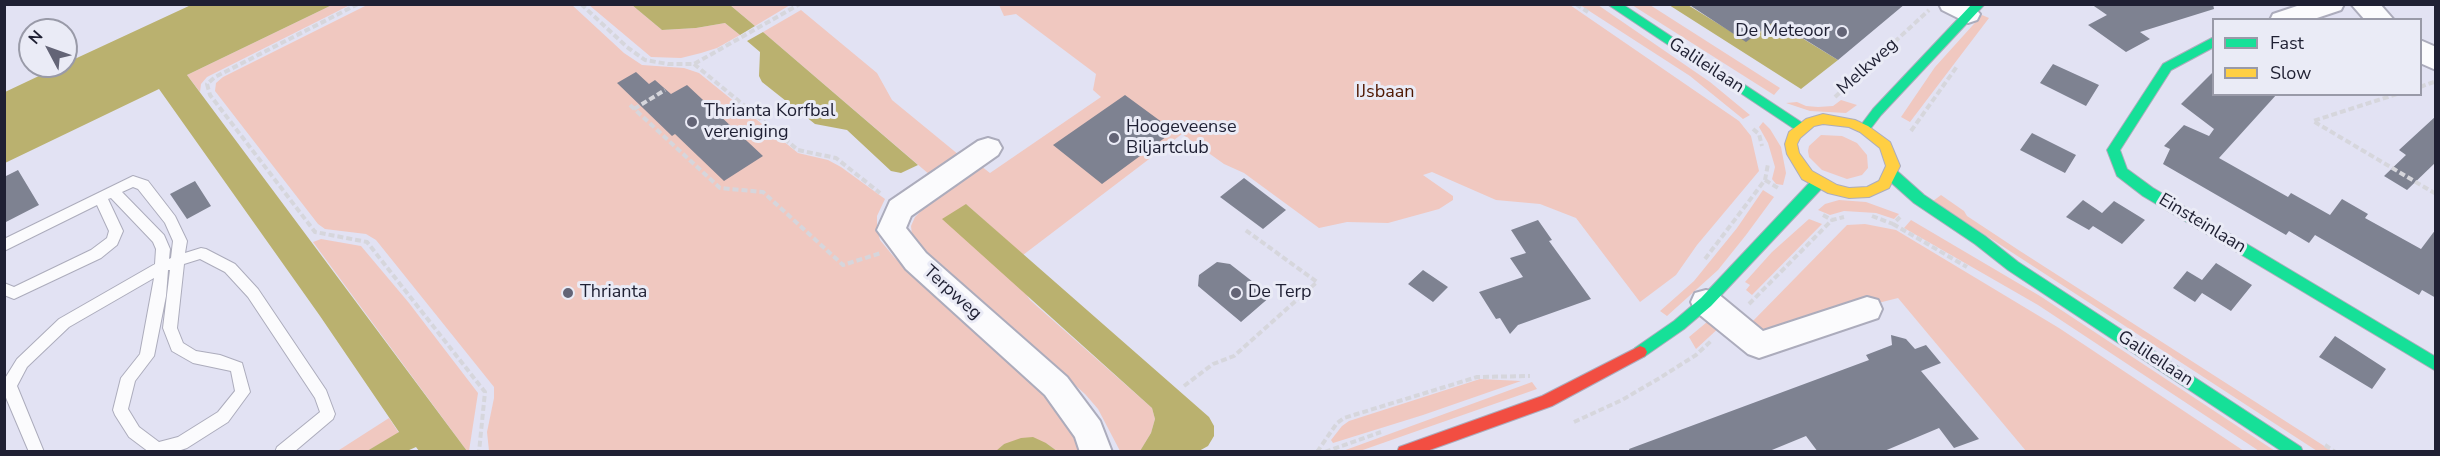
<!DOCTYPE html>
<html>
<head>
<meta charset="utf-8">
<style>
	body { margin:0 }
	#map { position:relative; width:2440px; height:456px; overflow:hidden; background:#e2e2f3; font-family:"Nunito Sans",sans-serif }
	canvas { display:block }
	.frame { position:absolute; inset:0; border:6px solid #1f2033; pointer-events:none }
	.legend { position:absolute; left:2212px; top:18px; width:210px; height:78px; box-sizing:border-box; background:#eaebf6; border:2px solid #999aa8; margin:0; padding:8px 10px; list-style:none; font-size:18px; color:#1f2033 }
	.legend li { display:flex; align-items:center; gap:12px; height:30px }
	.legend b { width:30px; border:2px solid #999aa8 }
	.north { position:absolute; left:18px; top:18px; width:60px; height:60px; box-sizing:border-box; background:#eaebf6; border:2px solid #999aa8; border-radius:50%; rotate:311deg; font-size:16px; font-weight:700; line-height:24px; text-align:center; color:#1f2033 }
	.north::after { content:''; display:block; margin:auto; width:21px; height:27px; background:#636476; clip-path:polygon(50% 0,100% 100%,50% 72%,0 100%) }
</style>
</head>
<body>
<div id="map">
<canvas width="2440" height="456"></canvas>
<div class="frame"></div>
<ul class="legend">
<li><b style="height:8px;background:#16e098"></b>Fast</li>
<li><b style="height:8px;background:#ffcf43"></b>Slow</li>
</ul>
<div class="north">N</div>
</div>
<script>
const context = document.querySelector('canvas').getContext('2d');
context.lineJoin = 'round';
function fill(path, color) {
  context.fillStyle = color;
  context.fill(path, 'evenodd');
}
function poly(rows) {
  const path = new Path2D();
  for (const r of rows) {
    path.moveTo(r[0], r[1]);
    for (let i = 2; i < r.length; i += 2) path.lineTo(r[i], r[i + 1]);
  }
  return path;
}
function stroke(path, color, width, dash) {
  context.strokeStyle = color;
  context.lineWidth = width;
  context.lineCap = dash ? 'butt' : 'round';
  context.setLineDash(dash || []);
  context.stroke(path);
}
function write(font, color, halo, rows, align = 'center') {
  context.font = font + ' "Nunito Sans",sans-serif';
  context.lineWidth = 6;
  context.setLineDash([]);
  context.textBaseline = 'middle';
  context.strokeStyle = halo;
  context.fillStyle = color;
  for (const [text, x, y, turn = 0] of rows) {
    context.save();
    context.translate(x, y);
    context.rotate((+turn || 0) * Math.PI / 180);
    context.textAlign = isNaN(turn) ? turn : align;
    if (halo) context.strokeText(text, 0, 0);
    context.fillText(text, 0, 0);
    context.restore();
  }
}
const green = poly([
	[332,5,350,5,207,77,201,84,200,92,187,75],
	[367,5,572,5,624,53,642,65,684,68,699,73,798,153,828,160,841,167,885,199,877,216,877,228,880,240,894,257,1058,408,1071,425,1084,451,1057,451,1046,443,1004,444,996,452,489,451,487,432,494,398,494,387,376,240,366,234,325,229,318,224,215,91,216,83,223,77],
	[589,5,632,5,662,30,696,28,725,23,740,35,717,48,701,53,681,58,651,57],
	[730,5,790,5,755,26],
	[999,5,1570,5,1739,121,1751,136,1759,171,1697,245,1676,275,1640,302,1576,218,1540,204,1496,200,1432,172,1423,175,1453,196,1453,200,1439,209,1388,223,1347,222,1319,228,1244,173,1224,164,1182,134,1023,255,966,204,1030,300,1152,408,1155,419,1151,433,1140,451,1120,451,1098,409,1085,394,921,247,912,235,911,226,915,217,928,204,981,166,990,173,1101,97,1093,90,1096,74,1016,14,1004,16],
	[1580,5,1598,5,1710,82,1750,115,1743,119,1690,76],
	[1632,5,1650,5,1780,88,1774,95],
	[801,10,877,73,892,100,959,155,930,175,763,32],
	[1982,15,1989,18,1910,122,1901,117,1935,67],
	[1841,100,1857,105,1846,113,1810,111,1786,103,1797,102,1806,106,1818,107,1833,106],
	[1763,122,1770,129,1781,147,1786,173,1783,185,1776,184,1772,179,1775,167,1768,143,1759,127],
	[1821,135,1842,136,1857,143,1867,155,1868,168,1862,175,1847,179,1822,170,1809,157,1808,151,1809,146],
	[1763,190,1774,197,1746,235,1718,270,1667,316,1660,311,1694,281,1737,228],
	[1941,195,1964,211,1967,216,2020,251,2332,451,2317,451,1933,201],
	[1839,200,1866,202,1899,214,1894,219,1876,213,1844,211,1830,215,1818,210,1825,204],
	[1809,219,1822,224,1752,295,1746,290,1750,285,1745,282,1772,252],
	[1911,220,2040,296,2275,451,2259,451,2038,305,1904,228],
	[1865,224,1896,230,2059,328,2244,451,2026,451,1898,298,1874,304,1867,297,1760,333,1749,325,1847,225],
	[321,239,361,246,409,303,478,393,469,451,467,451,313,242],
	[1712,320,1722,325,1696,349,1689,337,1707,322],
	[1480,379,1521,381,1423,415,1333,443,1331,440,1342,426,1349,421],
	[1532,382,1537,389,1360,451,1340,452],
	[389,418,399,433,367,451,336,452]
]);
const water = poly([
	[191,5,332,5,187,75,467,451,419,451,416,447,407,451,367,451,399,432,320,316,159,89,5,163,5,92,60,66,66,66,66,63],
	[632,5,730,5,755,26,740,35,725,23,696,28,662,30],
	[1669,5,1688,5,1746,41,1774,21,1838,60,1801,89],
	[763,32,918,165,901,173,891,171,847,130,815,124,762,82,759,76,760,52,747,41],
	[966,204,1209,417,1214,426,1214,436,1208,446,1199,451,1140,451,1151,433,1155,419,1152,408,942,219],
	[1033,437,1046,443,1057,451,996,451,1004,444,1021,438]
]);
const building = poly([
	[1688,4,1905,4,1838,60,1775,21,1746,42],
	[2091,4,2213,4,2214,9,2140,32,2150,39,2126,52,2088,25,2107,15],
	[2053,64,2099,85,2086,106,2040,83],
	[2214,71,2214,94,2277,94,2219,158,2288,197,2291,193,2330,215,2342,199,2368,214,2365,218,2421,249,2436,229,2436,298,2422,290,2419,295,2315,235,2309,243,2289,231,2286,235,2163,164,2170,149,2164,146,2184,125,2209,136,2214,129,2181,104],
	[636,72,649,84,655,80,671,94,687,85,763,156,724,181,675,134,672,136,617,83],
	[1125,95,1174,131,1102,184,1053,145],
	[2436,116,2436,162,2407,190,2384,176,2406,155,2399,150],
	[2032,133,2076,155,2065,173,2020,150],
	[18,170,39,205,4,223,4,177],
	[1244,178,1286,210,1263,229,1220,197],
	[195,181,211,206,187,219,170,194],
	[2083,200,2102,213,2114,201,2145,220,2122,244,2093,226,2089,230,2066,217],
	[1538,220,1552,240,1549,241,1591,299,1518,325,1510,334,1500,318,1496,319,1479,292,1523,277,1510,258,1526,253,1511,230],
	[1217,262,1230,264,1271,296,1241,322,1198,286,1199,275],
	[2216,263,2252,285,2231,311,2202,293,2195,302,2173,288,2187,271,2202,280],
	[1423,270,1448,287,1433,302,1408,284],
	[1891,335,1906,339,1915,349,1926,345,1941,363,1921,371,1979,439,1954,448,1939,428,1882,452,1818,452,1806,436,1767,452,1630,452,1629,449,1869,360,1866,355,1892,345],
	[2335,336,2386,369,2372,389,2319,357]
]);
const path = poly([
	[358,4,215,77,207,84,210,95,315,232,367,242,485,392,479,452],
	[581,4,627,47,645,60,668,64,694,64,800,4],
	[1576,4,1588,12],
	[694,64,798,150,836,158,880,193],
	[2420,87,2434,82],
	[2397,94,2313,121,2436,194],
	[1835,97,1929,10],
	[630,105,720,188,763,192,843,265,881,253],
	[634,109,665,90],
	[1753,129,1759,134,1762,146],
	[1911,131,1958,65],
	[1765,180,1778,188],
	[1823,215,1832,220,1844,217],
	[1872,216,1893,224,1900,217],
	[1893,224,1967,267],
	[1705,259,1765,180,1768,164],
	[1749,304,1832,220],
	[1184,386,1213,364,1234,356,1317,282,1244,229],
	[1574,422,1622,400,1658,379,1696,355,1711,341],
	[2325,445,2335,452],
	[1317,452,1337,423,1344,418,1477,377,1530,376],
	[1325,452,1381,432]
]);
const lane = poly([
	[133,176,148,181,175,216,187,241,185,253,201,248,206,249,235,264,258,289,326,390,335,414,333,419,294,452,275,452,277,447,320,412,315,398,248,297,225,272,200,259,184,264,177,328,183,343,196,351,220,355,242,363,250,392,228,422,187,448,175,452,149,452,129,437,115,415,113,410,121,378,140,354,154,278,69,327,27,367,17,386,44,452,29,452,4,393,4,380,17,359,59,319,155,264,156,249,153,242,111,198,108,199,123,231,117,245,101,258,14,299,4,295,4,283,14,287,91,250,107,238,109,231,97,205,4,251,4,239,133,176],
	[133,187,138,189,165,223,173,241,171,258,169,259,170,249,164,235,122,192,133,187],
	[168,270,170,270,163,328,172,351,193,363,231,371,235,391,218,412,178,437,159,442,139,427,128,409,135,381,154,356,166,296,168,270]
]);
const street = poly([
	[1939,4,1971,4,1980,14,1977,20,1968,23,1942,10,1939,4],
	[2303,4,2344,4,2341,10,2311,20,2270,20,2273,14,2303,4],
	[2351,4,2380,4,2394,20,2365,20,2351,4],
	[2420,40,2436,47,2436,70,2420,63,2420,40],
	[988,138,998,141,1002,148,998,155,911,216,906,228,926,253,1067,377,1100,421,1112,452,1080,452,1075,437,1045,395,906,269,877,230,890,201,978,141,988,138],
	[1706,290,1717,293,1763,331,1867,297,1878,300,1882,309,1878,318,1759,358,1748,354,1695,311,1691,302,1695,293,1706,290]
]);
const fast = poly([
	[1607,4,1622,4,1804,124,1806,127,1804,130,1796,130,1607,4],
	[1972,4,1985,4,1881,115,1868,132,1860,132,1858,129,1873,109,1972,4],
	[2214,37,2214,47,2171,70,2120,150,2127,169,2153,188,2436,357,2436,371,2143,196,2117,176,2107,150,2163,64,2214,37],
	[1891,169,1896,170,1924,195,1985,236,2018,262,2301,447,2303,452,2283,452,2008,270,1975,244,1914,203,1886,178,1884,174,1886,170,1891,169],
	[1818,178,1825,183,1823,187,1711,306,1684,329,1645,356,1640,358,1635,356,1633,352,1635,348,1674,321,1701,298,1813,179,1818,178]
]);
const slow = poly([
	[1823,114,1855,120,1868,126,1890,142,1900,166,1889,188,1869,197,1849,198,1828,193,1802,179,1787,154,1785,144,1789,132,1806,119,1823,114],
	[1823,124,1849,127,1860,132,1880,148,1886,166,1879,181,1867,187,1849,188,1837,185,1812,171,1799,153,1797,144,1800,138,1814,126,1823,124]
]);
const jam = poly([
	[1640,346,1645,348,1647,352,1645,356,1552,406,1424,452,1397,452,1399,447,1542,396,1640,346]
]);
const markers = [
	[1842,32,6,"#636476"],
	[692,122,6,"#636476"],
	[1114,138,6,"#636476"],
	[568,293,6,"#636476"],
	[1236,293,6,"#636476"]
];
const poiNames = [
	["De Meteoor",1830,32,"right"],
	["Thrianta Korfbal",704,112],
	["vereniging",704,133],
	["Hoogeveense",1126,128],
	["Biljartclub",1126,149],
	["Thrianta",580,293],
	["De Terp",1248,293]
];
const streetNames = [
	["Galileilaan",1706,66,33],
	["Melkweg",1868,67,-42],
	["Einsteinlaan",2202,224,31],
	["Terpweg",952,293,42],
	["Galileilaan",2155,359,33]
];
const parkNames = [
	["IJsbaan",1385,93]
];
fill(green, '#f0c8c0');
fill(water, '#bab16f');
fill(building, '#7e8291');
stroke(lane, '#acacbc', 2);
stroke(street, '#acacbc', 4);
stroke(fast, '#acacbc', 2);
stroke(slow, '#acacbc', 2);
stroke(jam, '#acacbc', 2);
stroke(path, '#d6d6dc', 4, [6, 3]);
fill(lane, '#fbfbfd');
fill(street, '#fbfbfd');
fill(fast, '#16e098');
fill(slow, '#ffcf43');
fill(jam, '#f24e42');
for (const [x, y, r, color] of markers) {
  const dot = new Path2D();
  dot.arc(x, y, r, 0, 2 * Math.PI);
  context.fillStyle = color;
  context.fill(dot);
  stroke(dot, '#eaebf6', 2);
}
write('18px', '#1f2033', '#eaebf6', poiNames, 'left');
write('18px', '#1f2033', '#eaebf6', streetNames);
write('18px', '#4f1700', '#eaebf6', parkNames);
</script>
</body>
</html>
